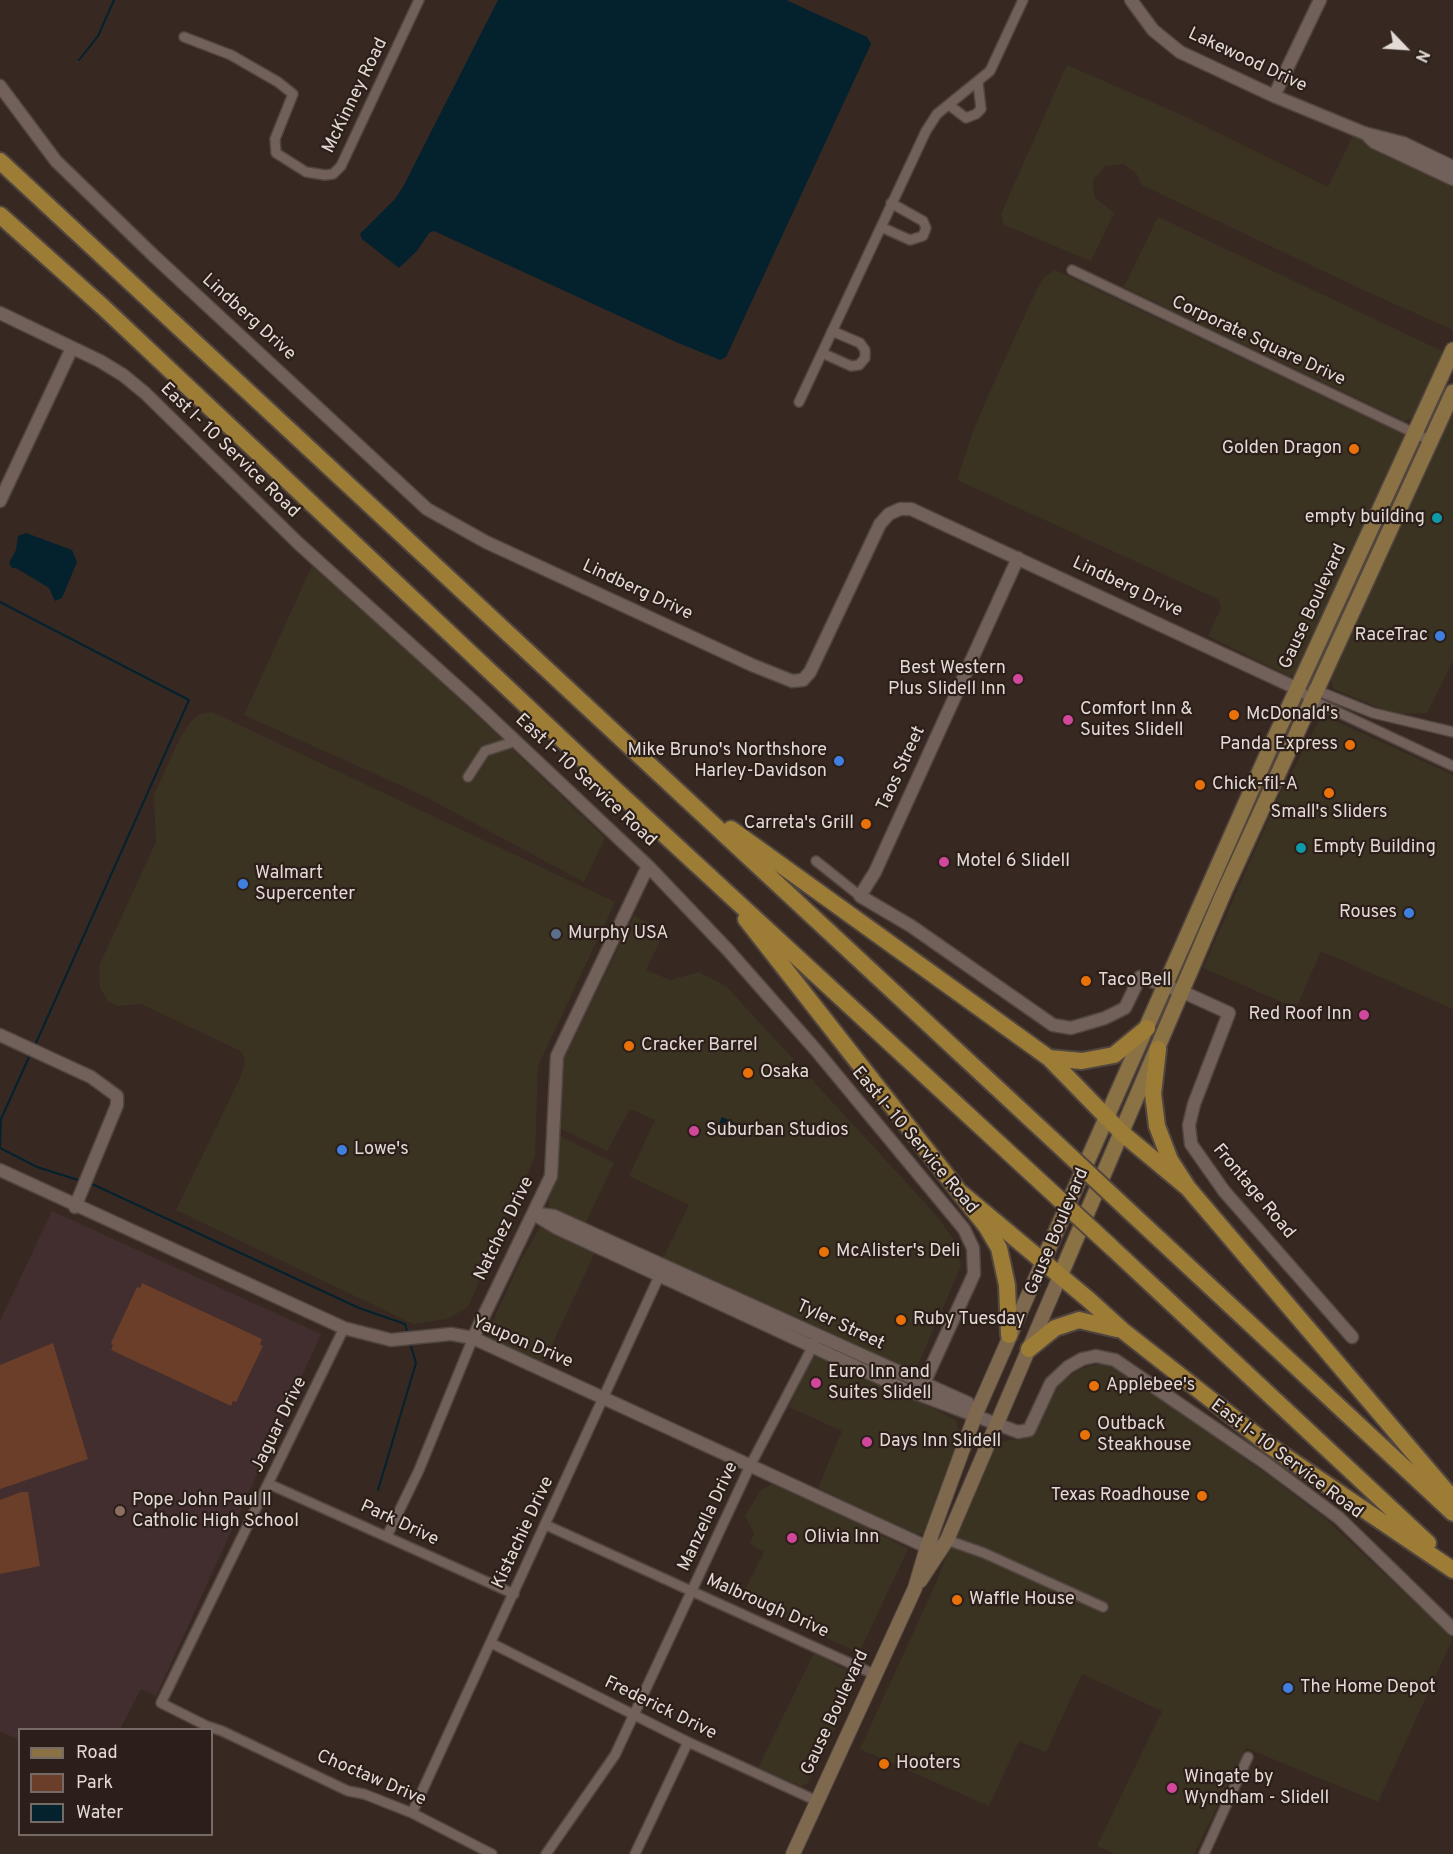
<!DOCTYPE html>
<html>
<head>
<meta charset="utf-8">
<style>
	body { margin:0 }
	#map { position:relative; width:1453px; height:1854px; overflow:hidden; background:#372922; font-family:Overpass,sans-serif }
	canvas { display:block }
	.legend { position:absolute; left:18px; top:1728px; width:195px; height:108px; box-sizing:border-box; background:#2c1f19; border:2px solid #756a65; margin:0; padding:8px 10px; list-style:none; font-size:18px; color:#e3dad6 }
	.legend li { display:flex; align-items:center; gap:12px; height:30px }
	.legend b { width:30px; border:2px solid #756a65 }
	.north { position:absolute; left:1375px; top:18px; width:60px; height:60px; -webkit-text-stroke:4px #2c1f19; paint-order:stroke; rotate:115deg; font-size:16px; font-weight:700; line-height:24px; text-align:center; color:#e3dad6 }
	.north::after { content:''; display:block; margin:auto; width:21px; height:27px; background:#e3dad6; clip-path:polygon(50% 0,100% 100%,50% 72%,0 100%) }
</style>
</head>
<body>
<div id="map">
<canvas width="1453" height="1854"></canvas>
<ul class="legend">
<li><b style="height:8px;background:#8b7244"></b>Road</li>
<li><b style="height:16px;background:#6a3e28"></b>Park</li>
<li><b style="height:16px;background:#04212e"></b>Water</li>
</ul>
<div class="north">N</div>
</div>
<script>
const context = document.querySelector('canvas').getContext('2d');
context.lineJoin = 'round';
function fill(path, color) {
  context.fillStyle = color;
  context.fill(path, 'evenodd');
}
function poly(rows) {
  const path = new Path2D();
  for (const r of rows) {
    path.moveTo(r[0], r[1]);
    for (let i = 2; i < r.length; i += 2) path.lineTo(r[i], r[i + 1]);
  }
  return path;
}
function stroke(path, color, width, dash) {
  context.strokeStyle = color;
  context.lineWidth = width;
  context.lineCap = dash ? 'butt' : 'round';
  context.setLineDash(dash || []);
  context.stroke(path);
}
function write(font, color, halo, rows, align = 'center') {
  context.font = font + ' Overpass,sans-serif';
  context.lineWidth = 4.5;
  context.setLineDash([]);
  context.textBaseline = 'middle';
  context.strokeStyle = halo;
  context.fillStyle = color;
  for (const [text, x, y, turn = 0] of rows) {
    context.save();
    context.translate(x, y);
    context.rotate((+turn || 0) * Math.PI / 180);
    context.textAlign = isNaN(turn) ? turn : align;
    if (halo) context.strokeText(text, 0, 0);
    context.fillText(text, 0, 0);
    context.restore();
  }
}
const commercial = poly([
	[1067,65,1184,116,1328,187,1353,136,1453,185,1453,330,1361,289,1142,185,1136,173,1123,164,1105,166,1093,181,1094,197,1114,213,1091,261,1004,225,1001,214],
	[1158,217,1442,351,1444,356,1415,417,1405,421,1124,287],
	[1055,270,1406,436,1297,675,1289,676,1208,636,1221,608,1218,599,957,480,973,431,993,385,1036,291,1045,276],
	[1453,411,1453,661,1427,713,1394,714,1334,689,1329,674],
	[312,566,417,658,605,838,584,882,422,795,244,715],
	[212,712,615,902,538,1066,535,1156,468,1307,447,1319,413,1324,176,1210,241,1076,245,1060,241,1051,141,1004,117,1006,108,1001,100,988,99,966,156,842,154,795,179,740,191,721,200,714],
	[1331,719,1453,775,1453,1009,1321,951,1296,1008,1203,968,1280,794,1319,721],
	[634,916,665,930,646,970,670,980,699,972,726,986,936,1215,954,1240,961,1266,914,1374,877,1359,865,1348,663,1258,689,1205,629,1176,655,1120,630,1109,607,1151,559,1128,561,1063],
	[560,1136,614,1163,585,1224,549,1207,549,1197,557,1178],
	[540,1227,596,1250,543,1364,494,1342,490,1339,488,1332,521,1260],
	[815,1351,956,1420,960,1434,928,1533,915,1535,818,1488,842,1431,789,1407],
	[1102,1363,1123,1371,1268,1475,1328,1521,1453,1638,1378,1802,1246,1748,1194,1854,1115,1854,1097,1846,1162,1711,1082,1674,1046,1752,1019,1741,989,1806,860,1749,935,1585,990,1450,997,1442,1029,1438,1061,1383,1080,1369],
	[772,1484,859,1523,908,1549,859,1653,741,1598,764,1552,750,1544,754,1533,745,1516,761,1490],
	[814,1653,856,1675,856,1683,822,1757,808,1783,801,1786,758,1768]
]);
const education = poly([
	[52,1211,321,1334,156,1696,141,1689,120,1729,20,1730,19,1740,0,1731,0,1321]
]);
const green = poly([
	[142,1283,262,1339,260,1344,263,1346,236,1402,233,1401,231,1406,111,1350,113,1345,111,1343,137,1287,140,1288],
	[53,1343,88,1459,0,1489,0,1365],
	[21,1492,28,1492,40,1566,0,1574,0,1500]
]);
const water = poly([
	[498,0,786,0,867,37,871,44,726,357,720,360,676,342,434,231,429,233,417,251,399,268,362,239,360,234,395,199,404,185],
	[26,533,72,550,77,562,62,598,55,601,49,588,16,568,12,568,9,563,16,550,18,536],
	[722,1117,740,1125,735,1134,718,1126]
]);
const stream = poly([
	[79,60,98,36,114,0],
	[0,602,189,700,36,1043],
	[0,1147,1,1119,29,1057],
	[0,1148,37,1167,78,1180],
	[92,1184,359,1308,405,1324,407,1331],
	[378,1490,416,1363,411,1346]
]);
const minor = poly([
	[184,37,231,55,278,82,293,94,275,139,276,153,306,172,325,175,333,174,341,166,419,0],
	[949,105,966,118,976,114,981,109,978,83],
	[881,227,910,240,923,236,926,228,923,221,891,203],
	[1072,270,1431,441],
	[822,353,851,366,859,365,865,358,865,350,860,343,832,331],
	[799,402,926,131,937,114,990,71,1023,0],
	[1298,689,1312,700,1453,766],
	[1313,689,1373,713,1453,732],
	[468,777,485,751,516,741],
	[816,861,860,896],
	[269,1484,514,1594],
	[546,1525,876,1675],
	[387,1536,419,1470,473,1338],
	[947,1540,984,1553,1103,1607],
	[491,1643,688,1742,817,1801],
	[207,1726,161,1703,344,1328],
	[205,1730,207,1726,222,1731,348,1791,364,1794,412,1813,492,1854],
	[412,1813,662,1270],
	[546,1854,615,1755,750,1466,815,1342],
	[635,1854,688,1742],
	[1204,1854,1248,1757]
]);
const tertiary = poly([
	[1131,0,1153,30,1180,52,1274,96,1364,133,1403,143,1453,167],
	[0,86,56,161,154,256,427,509,486,542,752,665,792,681,803,680,810,672,880,524,889,514,900,509,911,509,1298,689],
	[1274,96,1320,0],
	[1365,133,1374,142,1453,179],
	[0,313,100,361,123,375,145,393,298,543,473,701,648,866,727,949,815,1049,964,1229,973,1248,974,1274,924,1383],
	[0,501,72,348],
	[1018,558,875,872,860,896,911,926,1053,1025,1071,1028,1105,1018,1125,1008,1140,977,1183,992,1229,1013,1194,1104,1189,1125,1191,1144,1224,1191,1352,1337],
	[0,1035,91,1077,117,1096,117,1105,75,1207],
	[0,1170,344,1328,391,1340,451,1334,473,1338,927,1547,934,1544],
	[534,1214,557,1228,902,1388,1018,1432,1029,1430,1051,1383,1068,1367,1082,1359,1096,1356,1115,1360,1264,1462,1339,1518,1453,1629],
	[539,1214,554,1216,968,1403,975,1416],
	[473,1338,551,1176,557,1056,648,866]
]);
const secondary = poly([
	[920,1581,947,1540,1060,1276],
	[793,1854,915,1588,927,1547,975,1416,1043,1261]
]);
const primary = poly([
	[1043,1261,1271,746,1453,350],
	[1060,1276,1224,892,1453,392]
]);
const motorway = poly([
	[0,161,1053,1140],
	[0,215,103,307,618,792,1032,1174],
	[731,829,1049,1058,1122,1133,1188,1188],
	[746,919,986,1226,999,1248,1007,1285,1009,1335],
	[1158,1049,1153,1094,1157,1126,1170,1160,1188,1188,1453,1499],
	[1049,1058,1082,1061,1114,1055,1147,1028],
	[961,1193,1089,1300,1122,1330,1270,1446,1453,1570],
	[1129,1211,1453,1513],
	[1109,1245,1428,1543],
	[1029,1349,1055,1328,1079,1320,1117,1329]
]);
const motorwayBridge = poly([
	[1053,1140,1129,1211],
	[1032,1174,1109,1245]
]);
const markers = [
	[1354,449,6,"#e8710a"],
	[1437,518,6,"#0f9aa8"],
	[1440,636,6,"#3f7fe0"],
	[1018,679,6,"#d1479c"],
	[1234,715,6,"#e8710a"],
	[1068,720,6,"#d1479c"],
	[1350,745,6,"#e8710a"],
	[839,761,6,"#3f7fe0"],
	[1200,785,6,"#e8710a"],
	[1329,793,6,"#e8710a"],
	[866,824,6,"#e8710a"],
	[1301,848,6,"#0f9aa8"],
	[944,862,6,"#d1479c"],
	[243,884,6,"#3f7fe0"],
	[1409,913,6,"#3f7fe0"],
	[556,934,6,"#5c6f8a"],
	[1086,981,6,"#e8710a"],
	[1364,1015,6,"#d1479c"],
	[629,1046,6,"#e8710a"],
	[748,1073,6,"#e8710a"],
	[694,1131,6,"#d1479c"],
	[342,1150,6,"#3f7fe0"],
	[824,1252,6,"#e8710a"],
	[901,1320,6,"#e8710a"],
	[816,1383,6,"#d1479c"],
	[1094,1386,6,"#e8710a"],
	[1085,1435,6,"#e8710a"],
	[867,1442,6,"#d1479c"],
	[1202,1496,6,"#e8710a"],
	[120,1511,6,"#8d6e63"],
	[792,1538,6,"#d1479c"],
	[957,1600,6,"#e8710a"],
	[1288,1688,6,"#3f7fe0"],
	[884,1764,6,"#e8710a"],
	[1172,1788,6,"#d1479c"]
];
const streetNames = [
	["Lakewood Drive",1247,61,25],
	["McKinney Road",356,96,-64],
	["Lindberg Drive",248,318,42],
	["Corporate Square Drive",1258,342,25],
	["East I- 10 Service Road",229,451,44],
	["Lindberg Drive",1127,588,25],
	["Lindberg Drive",637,591,25],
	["Gause Boulevard",1314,607,-65],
	["Taos Street",902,769,-65],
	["East I- 10 Service Road",585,781,43],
	["East I- 10 Service Road",914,1141,50],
	["Frontage Road",1253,1192,50],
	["Natchez Drive",505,1229,-64],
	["Gause Boulevard",1058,1232,-67],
	["Tyler Street",840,1326,25],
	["Yaupon Drive",522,1343,23],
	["Jaguar Drive",280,1425,-64],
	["East I- 10 Service Road",1286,1460,37],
	["Manzella Drive",709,1517,-65],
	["Park Drive",399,1524,25],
	["Kistachie Drive",524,1533,-65],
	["Malbrough Drive",767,1607,24],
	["Frederick Drive",660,1709,26],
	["Gause Boulevard",836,1713,-65],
	["Choctaw Drive",371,1779,23]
];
const poiNames = [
	["Golden Dragon",1342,449,"right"],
	["empty building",1425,518,"right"],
	["RaceTrac",1428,636,"right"],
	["Best Western",1006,669,"right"],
	["Plus Slidell Inn",1006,690,"right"],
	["Comfort Inn &",1080,710],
	["Suites Slidell",1080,731],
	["McDonald's",1246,715],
	["Panda Express",1338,745,"right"],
	["Mike Bruno's Northshore",827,751,"right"],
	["Harley-Davidson",827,772,"right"],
	["Chick-fil-A",1212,785],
	["Small's Sliders",1329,813,"center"],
	["Carreta's Grill",854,824,"right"],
	["Empty Building",1313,848],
	["Motel 6 Slidell",956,862],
	["Walmart",255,874],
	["Supercenter",255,895],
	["Rouses",1397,913,"right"],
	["Murphy USA",568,934],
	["Taco Bell",1098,981],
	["Red Roof Inn",1352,1015,"right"],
	["Cracker Barrel",641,1046],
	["Osaka",760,1073],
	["Suburban Studios",706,1131],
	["Lowe's",354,1150],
	["McAlister's Deli",836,1252],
	["Ruby Tuesday",913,1320],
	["Euro Inn and",828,1373],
	["Suites Slidell",828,1394],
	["Applebee's",1106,1386],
	["Outback",1097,1425],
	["Steakhouse",1097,1446],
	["Days Inn Slidell",879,1442],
	["Texas Roadhouse",1190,1496,"right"],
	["Pope John Paul II",132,1501],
	["Catholic High School",132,1522],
	["Olivia Inn",804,1538],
	["Waffle House",969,1600],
	["The Home Depot",1300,1688],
	["Hooters",896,1764],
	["Wingate by",1184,1778],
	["Wyndham - Slidell",1184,1799]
];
fill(commercial, '#3b3322');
fill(education, '#422e2e');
fill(green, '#6a3e28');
fill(water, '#04212e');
stroke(stream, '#04212e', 2);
stroke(minor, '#514540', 12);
stroke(tertiary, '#514540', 15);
stroke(secondary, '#514540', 16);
stroke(primary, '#514540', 18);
stroke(motorway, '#514540', 20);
stroke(minor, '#71615a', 9);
stroke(tertiary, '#71615a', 12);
stroke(secondary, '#7e694f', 14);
stroke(primary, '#8b7244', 15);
stroke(motorway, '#9d7d35', 16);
stroke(motorwayBridge, '#514540', 20, []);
stroke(motorwayBridge, '#9d7d35', 16);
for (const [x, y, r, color] of markers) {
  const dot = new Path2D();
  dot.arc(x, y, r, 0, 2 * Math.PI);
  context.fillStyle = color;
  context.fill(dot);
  stroke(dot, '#2c1f19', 2);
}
write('18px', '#e3dad6', '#2c1f19', streetNames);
write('18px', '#e3dad6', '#2c1f19', poiNames, 'left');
</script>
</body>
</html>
